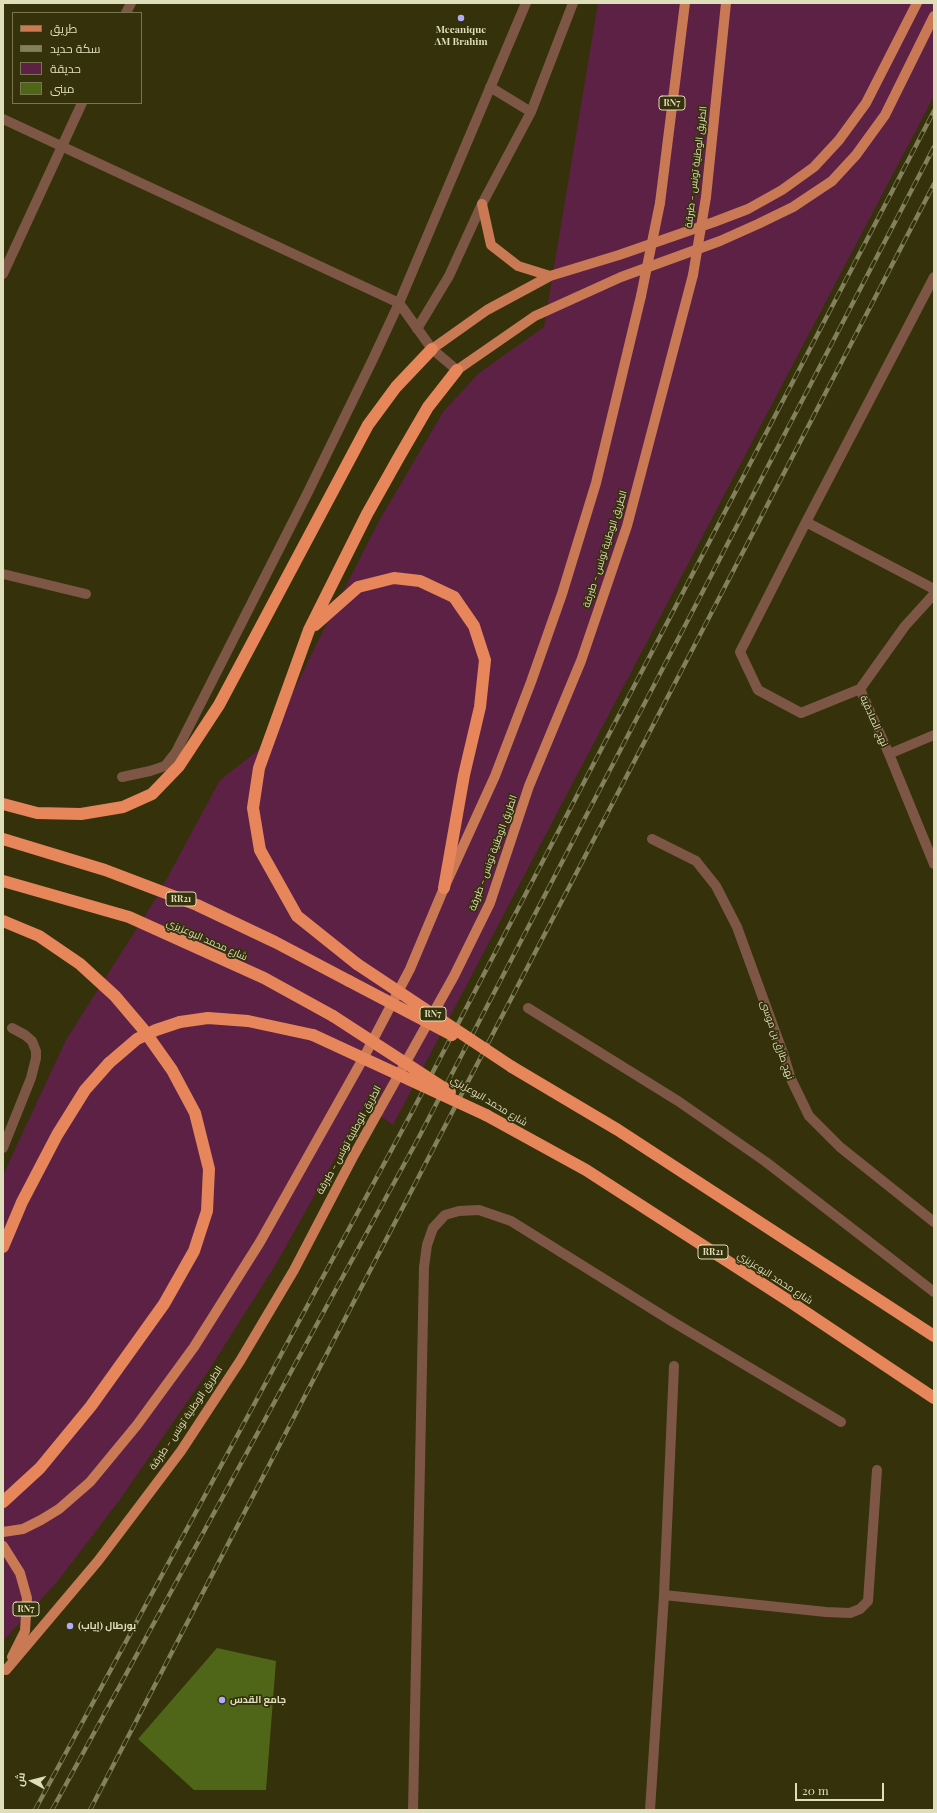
<!DOCTYPE html>
<html>
<head>
<meta charset="utf-8">
<style>
	body { margin:0 }
	#map { position:relative; width:937px; height:1813px; overflow:hidden; background:#34310b; font-family:"Playfair Display",Cairo,serif }
	canvas { display:block }
	.frame { position:absolute; inset:0; border:4px solid #dfdebb; pointer-events:none }
	.legend { position:absolute; left:12px; top:12px; width:130px; height:92px; box-sizing:border-box; background:#34310b; border:1px solid #787651; margin:0; padding:5px 7px; list-style:none; font-size:12px; color:#dfdebb }
	.legend li { display:flex; align-items:center; gap:8px; height:20px }
	.legend b { width:20px; border:1px solid #787651 }
	.north { position:absolute; left:12px; top:1761px; width:40px; height:40px; -webkit-text-stroke:3px #34310b; paint-order:stroke; rotate:277deg; font-size:11px; font-weight:700; line-height:16px; text-align:center; color:#dfdebb }
	.north::after { content:''; display:block; margin:auto; width:14px; height:18px; background:#dfdebb; clip-path:polygon(50% 0,100% 100%,50% 72%,0 100%) }
	.scale { position:absolute; left:795px; top:1783px; width:89px; height:18px; box-sizing:border-box; border:2px solid #dfdebb; border-top:0; padding-left:5px; font-size:12px; line-height:14px; white-space:nowrap; color:#dfdebb; -webkit-text-stroke:3px #34310b; paint-order:stroke }
</style>
</head>
<body>
<div id="map">
<canvas width="937" height="1813"></canvas>
<div class="frame"></div>
<ul class="legend">
<li><b style="height:5px;background:#c97954"></b>طريق</li>
<li><b style="height:5px;background:#83815c"></b>سكة حديد</li>
<li><b style="height:11px;background:#5d2146"></b>حديقة</li>
<li><b style="height:11px;background:#4f6618"></b>مبنى</li>
</ul>
<div class="north">ش</div>
<div class="scale">20 m</div>
</div>
<script>
const context = document.querySelector('canvas').getContext('2d');
context.lineJoin = 'round';
function fill(path, color) {
  context.fillStyle = color;
  context.fill(path, 'evenodd');
}
function poly(rows) {
  const path = new Path2D();
  for (const r of rows) {
    path.moveTo(r[0], r[1]);
    for (let i = 2; i < r.length; i += 2) path.lineTo(r[i], r[i + 1]);
  }
  return path;
}
function stroke(path, color, width, dash) {
  context.strokeStyle = color;
  context.lineWidth = width;
  context.lineCap = dash ? 'butt' : 'round';
  context.setLineDash(dash || []);
  context.stroke(path);
}
function write(font, color, halo, rows, align = 'center') {
  context.font = font + ' "Playfair Display",Cairo,serif';
  context.lineWidth = 3.5;
  context.setLineDash([]);
  context.textBaseline = 'middle';
  context.strokeStyle = halo;
  context.fillStyle = color;
  for (const [text, x, y, turn = 0] of rows) {
    context.save();
    context.translate(x, y);
    context.rotate((+turn || 0) * Math.PI / 180);
    context.textAlign = isNaN(turn) ? turn : align;
    if (halo) context.strokeText(text, 0, 0);
    context.fillText(text, 0, 0);
    context.restore();
  }
}
const green = poly([
	[598,3,934,3,934,96,393,1125,365,1105,276,1264,207,1373,121,1498,57,1582,3,1641,3,1175,66,1040,158,895,220,780,269,742,315,647,379,521,443,412,479,373,544,327]
]);
const building = poly([
	[217,1648,276,1661,266,1790,194,1790,138,1739]
]);
const lane = poly([
	[3,574,86,594],
	[122,777,150,771,165,766,176,752,308,492,373,359,399,303],
	[3,1148,31,1078,36,1058,36,1051,32,1041,25,1035,12,1028]
]);
const street = poly([
	[126,13,131,3],
	[490,87,531,112],
	[3,119,399,303,432,349,457,370],
	[3,274,82,103],
	[399,303,526,3],
	[417,329,449,276,482,204,531,112,573,3],
	[806,522,934,589],
	[860,689,801,713,758,690,740,652,806,522,934,277],
	[860,689,889,754,934,864],
	[860,689,905,626,934,594],
	[889,754,934,735],
	[652,839,696,861,716,886,737,927,783,1053,791,1079,809,1116,840,1147,934,1222],
	[528,1008,678,1101,766,1162,934,1292],
	[664,1595,826,1612,850,1613,860,1609,868,1601,877,1470],
	[413,1810,424,1267,427,1245,433,1228,445,1215,459,1211,479,1210,511,1221,673,1322,841,1422],
	[650,1810,664,1595,674,1366]
]);
const primary = poly([
	[706,197,726,3],
	[660,203,685,3],
	[482,204,491,245,518,266,550,276],
	[432,349,487,310,550,276,619,255,714,222,748,209,782,190,814,167,839,140,866,103,917,3],
	[457,370,535,316,621,277,720,241,758,224,793,207,832,181,856,155,885,115,934,16],
	[3,1532,23,1529,41,1520,59,1509,90,1482,137,1425,194,1347,260,1242,364,1057,410,969,444,888,495,776,531,682,562,594,596,483,641,296],
	[3,1546,20,1573,27,1598,25,1631,12,1657],
	[6,1670,98,1561,181,1451,240,1361,294,1270,354,1155,454,976,490,903,529,786,581,661,627,526,693,275]
]);
const highway = poly([
	[315,625,358,587,394,578,420,581,454,597,474,626,485,660,480,707,464,775,444,888],
	[3,804,37,813,81,814,123,807,152,794,179,766,219,705,368,425,396,387,432,349],
	[3,839,105,870,197,905,275,942,349,981],
	[3,881,129,917,264,978,333,1016],
	[3,921,39,936,80,964,115,996,143,1029,172,1070,195,1113,209,1169,207,1211,194,1251,164,1304,91,1406,40,1468,3,1502],
	[357,964,297,916,260,850,253,808,259,768,309,630,367,514,399,457,428,407,457,370],
	[180,1022,208,1018,248,1021,313,1035],
	[512,1067,618,1130,934,1336],
	[486,1115,586,1170,789,1301,934,1398],
	[3,1247,22,1202,57,1135,85,1090,109,1063]
]);
const rail = poly([
	[35,1810,412,1112,934,111],
	[52,1810,419,1137,934,147],
	[90,1810,934,184]
]);
const primaryBridge = poly([
	[693,275,706,197],
	[641,296,660,203]
]);
const highwayBridge = poly([
	[357,964,512,1067],
	[349,981,452,1035],
	[333,1016,450,1092],
	[313,1035,486,1115],
	[109,1063,137,1039,156,1030,180,1022]
]);
const markers = [
	[461,18,4,"#b0aefa"],
	[70,1626,4,"#b0aefa"],
	[222,1700,4,"#b0aefa"]
];
const shields = [
	[672,103,26],
	[181,899,30],
	[433,1014,26],
	[713,1252,30],
	[26,1609,26]
];
const shieldNames = [
	["RN7",672,103],
	["RR21",181,899],
	["RN7",433,1014],
	["RR21",713,1252],
	["RN7",26,1609]
];
const poiNames = [
	["Mecanique",461,30,"center"],
	["AM Brahim",461,42,"center"],
	["بورطال (إياب)",78,1626],
	["جامع القدس",230,1700]
];
const streetNames = [
	["الطريق الوطنية تونس - طبرقة",696,167,-83],
	["الطريق الوطنية تونس - طبرقة",605,549,-72],
	["نهج الصادقية",874,721,66],
	["الطريق الوطنية تونس - طبرقة",493,853,-70],
	["شارع محمد البوعزيزي",207,940,24],
	["نهج طارق بن موسى",777,1040,71],
	["شارع محمد البوعزيزي",489,1101,31],
	["الطريق الوطنية تونس - طبرقة",349,1140,-61],
	["شارع محمد البوعزيزي",775,1278,33],
	["الطريق الوطنية تونس - طبرقة",186,1418,-56]
];
fill(green, '#5d2146');
fill(building, '#4f6618');
stroke(lane, '#7e5645', 10);
stroke(street, '#7e5645', 10);
stroke(primary, '#c97954', 10);
stroke(highway, '#e6865a', 12);
stroke(rail, '#83815c', 4.5);
stroke(rail, '#34310b', 3, [9]);
stroke(primaryBridge, '#c97954', 10);
stroke(highwayBridge, '#e6865a', 12);
for (const [x, y, r, color] of markers) {
  const dot = new Path2D();
  dot.arc(x, y, r, 0, 2 * Math.PI);
  context.fillStyle = color;
  context.fill(dot);
  stroke(dot, '#34310b', 1.5);
}
for (const [x, y, w] of shields) {
  const box = new Path2D();
  box.roundRect(x - w / 2, y - 7, w, 14, 3);
  context.fillStyle = '#34310b';
  context.fill(box);
  stroke(box, '#dfdebb', 1);
}
write('bold 9px', '#dfdebb', null, shieldNames);
write('bold 10px', '#dfdebb', '#34310b', poiNames, 'left');
write('10px', '#dfdebb', '#34310b', streetNames);
</script>
</body>
</html>
